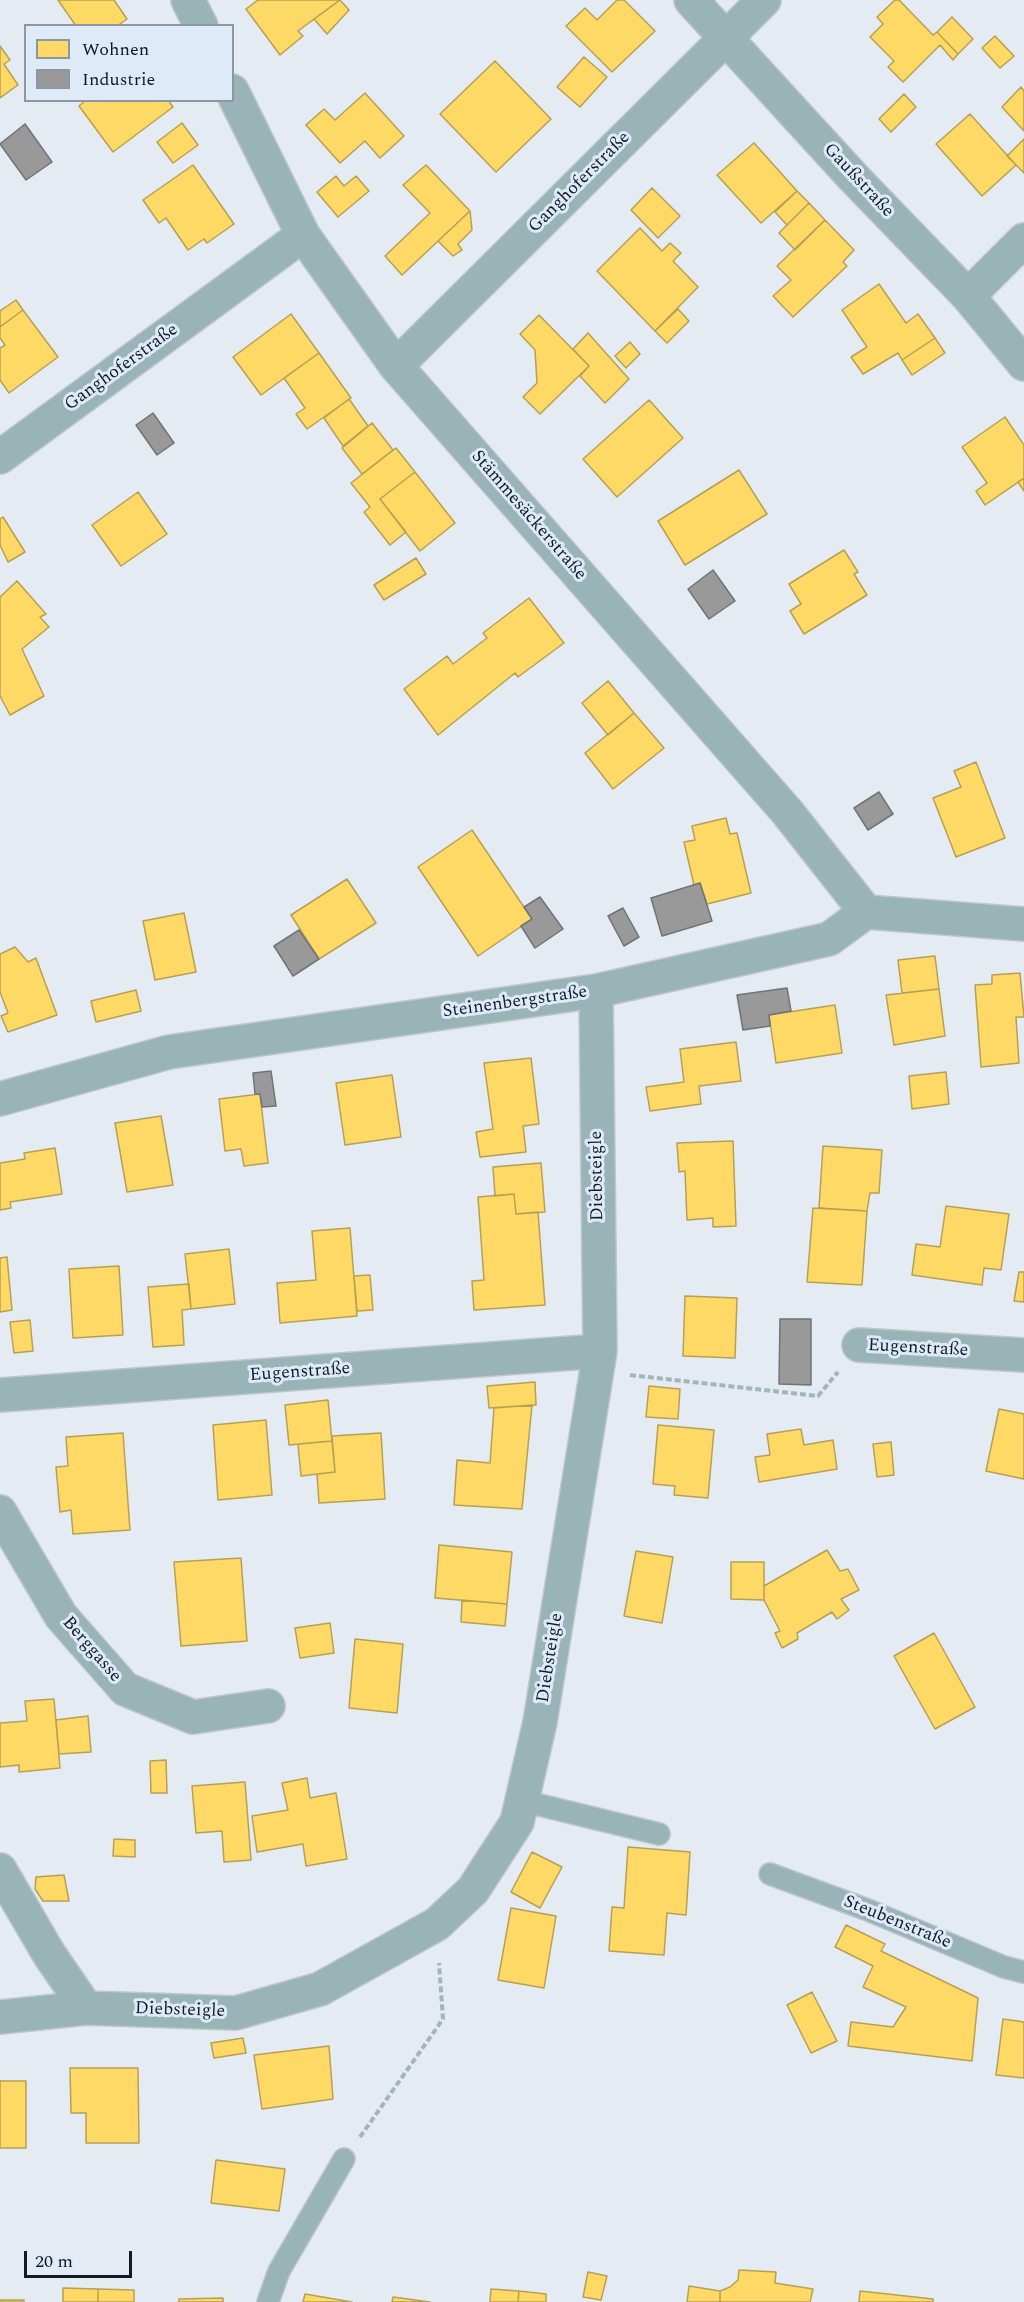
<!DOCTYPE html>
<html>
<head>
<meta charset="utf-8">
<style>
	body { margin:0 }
	#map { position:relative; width:1024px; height:2302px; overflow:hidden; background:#e4ebf2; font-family:Spectral,serif }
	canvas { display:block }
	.legend { position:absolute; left:24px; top:24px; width:210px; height:78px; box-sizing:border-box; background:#deeaf8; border:2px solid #8c97a4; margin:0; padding:8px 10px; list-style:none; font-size:18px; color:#101b27 }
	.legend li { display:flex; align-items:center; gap:12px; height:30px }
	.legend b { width:30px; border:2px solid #8c97a4 }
	.scale { position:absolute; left:24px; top:2251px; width:108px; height:27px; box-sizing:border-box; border:3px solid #101b27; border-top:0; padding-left:8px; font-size:18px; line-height:21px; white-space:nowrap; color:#101b27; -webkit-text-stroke:4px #deeaf8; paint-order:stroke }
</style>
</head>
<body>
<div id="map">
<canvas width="1024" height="2302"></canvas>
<ul class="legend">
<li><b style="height:16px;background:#ffd966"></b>Wohnen</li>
<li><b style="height:16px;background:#999"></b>Industrie</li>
</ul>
<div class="scale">20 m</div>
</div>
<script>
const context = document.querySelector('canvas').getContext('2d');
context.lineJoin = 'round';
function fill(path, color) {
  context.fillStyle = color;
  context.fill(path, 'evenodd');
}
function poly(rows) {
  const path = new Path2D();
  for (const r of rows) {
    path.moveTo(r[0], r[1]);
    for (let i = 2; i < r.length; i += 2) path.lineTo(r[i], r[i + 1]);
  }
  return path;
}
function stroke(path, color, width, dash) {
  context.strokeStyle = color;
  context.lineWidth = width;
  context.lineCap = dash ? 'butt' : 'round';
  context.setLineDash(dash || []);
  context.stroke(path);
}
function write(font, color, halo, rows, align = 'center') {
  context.font = font + ' Spectral,serif';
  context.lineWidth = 6;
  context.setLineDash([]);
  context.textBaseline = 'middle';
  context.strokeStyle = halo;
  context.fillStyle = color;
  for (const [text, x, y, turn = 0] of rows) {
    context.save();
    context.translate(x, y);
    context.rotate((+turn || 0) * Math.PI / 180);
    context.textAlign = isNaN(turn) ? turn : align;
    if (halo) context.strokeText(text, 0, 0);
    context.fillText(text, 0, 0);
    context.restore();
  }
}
const homes = poly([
	[58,0,114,0,127,19,117,26,76,26,58,0],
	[258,0,340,0,298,31,303,36,280,55,246,9,258,0],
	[340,0,349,10,327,34,314,19,340,0],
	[617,0,624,0,655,31,612,72,566,26,585,8,597,20,617,0],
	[895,0,899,0,933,35,937,32,958,54,953,60,940,45,903,82,888,67,894,61,870,37,883,24,877,17,895,0],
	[952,17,973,39,958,54,937,32,952,17],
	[995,36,1014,56,1000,68,982,48,995,36],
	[0,46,10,60,4,64,18,85,0,98,0,46],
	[584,57,607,77,580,107,557,87,584,57],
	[495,61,551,119,496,172,440,114,495,61],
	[1021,87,1024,91,1024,131,1002,107,1021,87],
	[365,93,404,136,380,158,365,141,340,163,306,125,324,109,335,120,365,93],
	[904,94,916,107,891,132,879,119,904,94],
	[86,100,168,100,173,107,113,152,79,106,86,100],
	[970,114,1016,165,982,196,936,144,970,114],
	[182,123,198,145,173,163,157,142,182,123],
	[1024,139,1024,173,1007,156,1024,139],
	[754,143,797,191,761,223,717,175,754,143],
	[193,165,234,224,207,243,204,239,188,250,166,218,159,223,143,200,193,165],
	[426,165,470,211,402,275,385,256,430,213,403,185,426,165],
	[336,176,344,186,356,176,369,191,338,217,317,192,336,176],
	[652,188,680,216,658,238,631,210,652,188],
	[797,191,809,203,787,225,775,212,797,191],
	[809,203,825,220,795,250,779,233,809,203],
	[470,211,472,230,458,244,462,250,453,256,438,241,470,211],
	[825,220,854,250,843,262,847,266,793,317,773,296,791,280,777,266,825,220],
	[640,228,662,251,670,243,681,253,673,261,698,287,655,331,597,271,640,228],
	[879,284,906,323,918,314,935,338,902,360,898,353,863,374,851,357,867,347,842,310,879,284],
	[16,300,23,310,0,327,0,311,16,300],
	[678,309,689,321,667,343,655,331,678,309],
	[23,310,58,357,9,393,0,380,0,348,5,345,0,338,0,327,23,310],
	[291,314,319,353,261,395,233,357,291,314],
	[539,315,589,366,540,414,523,397,537,383,535,350,520,334,539,315],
	[588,333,629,379,605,403,580,376,589,366,573,349,588,333],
	[935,338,945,353,912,375,902,360,935,338],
	[630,342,640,354,626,368,615,356,630,342],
	[319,353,351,398,307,429,296,414,305,408,284,378,319,353],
	[349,399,368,426,343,446,324,418,349,399],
	[649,400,683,438,617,497,583,459,649,400],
	[1005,417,1024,445,1024,478,985,505,976,491,987,483,962,447,1005,417],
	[372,423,393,450,362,474,342,448,372,423],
	[396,448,415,472,380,499,406,532,390,545,364,512,370,507,351,483,396,448],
	[739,470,767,514,685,565,658,521,739,470],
	[415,472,455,523,420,551,380,499,415,472],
	[1024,478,1024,491,1018,482,1024,478],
	[138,492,167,534,121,566,92,525,138,492],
	[3,517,25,552,8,562,0,545,0,519,3,517],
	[844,550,858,572,854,574,867,595,804,634,790,611,801,604,789,584,844,550],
	[416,558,426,574,384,600,374,585,416,558],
	[17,581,46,614,40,617,49,627,22,649,44,696,10,715,0,696,0,597,17,581],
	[529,598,564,643,518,677,515,673,438,735,404,689,447,656,453,664,487,638,483,633,529,598],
	[608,681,634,713,608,735,582,703,608,681],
	[634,713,664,748,613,789,585,753,634,713],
	[976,762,1005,838,956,857,933,798,961,787,954,771,976,762],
	[726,818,730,834,737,833,751,893,707,904,700,883,694,885,684,842,695,840,692,826,726,818],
	[472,830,532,919,478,956,418,867,472,830],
	[347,879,376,923,319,959,291,915,347,879],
	[184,913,196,972,155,980,143,921,184,913],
	[15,947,28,962,36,958,57,1015,8,1032,1,1016,8,1013,0,992,0,954,15,947],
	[935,956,939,989,902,993,898,960,935,956],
	[1020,973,1024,1017,1016,1017,1019,1063,981,1067,975,985,992,984,992,975,1020,973],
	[939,989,945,1036,894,1045,886,995,939,989],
	[136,990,141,1011,96,1022,91,1001,136,990],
	[835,1005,842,1053,776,1063,769,1015,835,1005],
	[736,1042,741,1081,699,1086,701,1104,650,1111,646,1087,684,1082,680,1049,736,1042],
	[531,1058,539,1124,523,1126,526,1152,480,1157,476,1132,493,1129,484,1063,531,1058],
	[946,1072,949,1104,912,1109,909,1076,946,1072],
	[392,1075,401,1137,345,1145,336,1083,392,1075],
	[260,1094,268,1163,244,1166,241,1149,225,1151,219,1099,260,1094],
	[161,1116,173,1185,127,1192,115,1123,161,1116],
	[733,1141,736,1226,713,1227,713,1218,687,1220,685,1171,679,1172,677,1143,733,1141],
	[823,1146,882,1150,879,1193,870,1193,867,1211,819,1208,823,1146],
	[55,1148,62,1194,10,1202,11,1208,0,1210,0,1163,25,1159,24,1153,55,1148],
	[541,1163,545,1212,516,1214,514,1194,495,1196,493,1167,541,1163],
	[514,1194,516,1214,538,1212,545,1305,474,1310,472,1281,484,1280,478,1197,514,1194],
	[946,1206,1009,1214,1001,1270,984,1268,982,1285,912,1275,916,1244,940,1247,946,1206],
	[813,1208,867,1211,862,1285,807,1282,813,1208],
	[350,1228,357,1316,280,1323,277,1283,316,1280,312,1231,350,1228],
	[229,1249,235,1304,191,1309,185,1254,229,1249],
	[7,1257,12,1310,0,1312,0,1258,7,1257],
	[119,1266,123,1335,73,1338,69,1269,119,1266],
	[1019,1272,1024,1272,1024,1302,1014,1301,1019,1272],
	[370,1275,373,1310,357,1311,354,1276,370,1275],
	[189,1284,191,1309,182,1310,184,1345,153,1347,148,1287,189,1284],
	[685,1296,737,1298,735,1358,683,1356,685,1296],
	[30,1320,33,1351,14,1353,10,1322,30,1320],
	[535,1382,536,1405,489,1408,487,1386,535,1382],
	[649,1386,680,1389,678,1419,646,1417,649,1386],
	[328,1400,332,1441,289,1445,285,1405,328,1400],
	[532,1405,522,1509,454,1505,457,1460,490,1463,494,1408,532,1405],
	[999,1409,1024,1414,1024,1479,986,1471,999,1409],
	[266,1420,272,1495,218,1500,213,1425,266,1420],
	[658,1425,714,1430,708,1498,674,1495,675,1486,653,1484,658,1425],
	[801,1429,804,1445,833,1440,837,1469,759,1482,755,1457,770,1455,767,1434,801,1429],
	[123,1433,130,1530,73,1534,71,1510,60,1512,56,1467,68,1466,66,1437,123,1433],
	[381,1433,385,1499,319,1503,317,1474,335,1472,332,1436,381,1433],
	[332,1441,335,1472,301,1476,298,1444,332,1441],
	[891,1442,894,1475,877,1477,873,1444,891,1442],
	[439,1545,512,1552,507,1604,435,1598,439,1545],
	[827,1550,840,1571,848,1569,859,1590,841,1599,849,1610,837,1619,832,1612,797,1633,798,1639,782,1648,775,1633,780,1631,764,1600,764,1586,827,1550],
	[636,1551,673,1557,662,1623,624,1616,636,1551],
	[241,1558,247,1641,181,1646,174,1562,241,1558],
	[731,1562,764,1562,764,1600,731,1599,731,1562],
	[462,1600,507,1604,505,1626,461,1622,462,1600],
	[330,1623,334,1653,300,1658,295,1628,330,1623],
	[934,1633,975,1707,935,1729,894,1656,934,1633],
	[355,1639,403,1644,397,1713,349,1708,355,1639],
	[54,1699,60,1768,19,1772,19,1765,0,1767,0,1723,27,1721,25,1701,54,1699],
	[88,1716,91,1752,59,1754,56,1720,88,1716],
	[166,1760,167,1793,151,1793,150,1761,166,1760],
	[307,1778,310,1798,336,1793,347,1859,306,1866,303,1844,257,1852,252,1816,288,1810,282,1783,307,1778],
	[245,1782,251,1860,224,1862,222,1831,196,1833,192,1786,245,1782],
	[114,1839,135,1840,135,1857,113,1856,114,1839],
	[628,1847,690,1852,686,1915,667,1913,664,1955,609,1951,612,1907,624,1908,628,1847],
	[532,1852,562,1867,540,1908,511,1892,532,1852],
	[64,1875,69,1901,43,1901,35,1889,36,1877,64,1875],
	[511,1908,556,1916,544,1988,498,1980,511,1908],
	[846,1925,885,1944,881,1951,978,1998,972,2061,848,2046,851,2022,893,2027,906,2007,863,1987,873,1966,835,1947,846,1925],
	[812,1992,837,2041,811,2053,787,2005,812,1992],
	[1003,2019,1024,2022,1024,2078,996,2075,1003,2019],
	[243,2038,246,2053,214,2058,211,2043,243,2038],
	[329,2046,333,2099,262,2109,254,2055,329,2046],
	[70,2068,138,2068,139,2143,86,2143,86,2113,71,2113,70,2068],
	[0,2081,26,2081,26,2148,0,2148,0,2081],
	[216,2160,285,2169,279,2211,211,2203,216,2160],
	[739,2270,776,2272,775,2283,813,2289,810,2302,720,2302,720,2291,730,2287,738,2280,739,2270],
	[588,2272,607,2276,601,2300,583,2297,588,2272],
	[689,2286,720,2291,720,2302,687,2302,689,2286],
	[63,2288,98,2289,98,2302,63,2302,63,2288],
	[98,2289,134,2290,134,2302,98,2302,98,2289],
	[491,2289,519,2291,518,2302,490,2302,491,2289],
	[519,2291,546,2294,546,2302,518,2302,519,2291],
	[860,2291,933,2299,933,2302,859,2302,860,2291],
	[305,2294,352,2302,303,2302,305,2294],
	[393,2297,430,2302,392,2302,393,2297],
	[223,2298,223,2302,179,2302,179,2299,223,2298],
	[0,2300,24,2300,24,2302,0,2302,0,2300]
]);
const industry = poly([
	[25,124,52,162,26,180,0,144,25,124],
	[153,413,174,443,157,455,136,425,153,413],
	[713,570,735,601,709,619,688,589,713,570],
	[879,792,893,814,868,830,854,808,879,792],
	[700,883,712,921,662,936,651,898,700,883],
	[540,897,563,929,535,948,521,926,532,919,524,907,540,897],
	[623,908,639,937,624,946,608,916,623,908],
	[299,930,319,959,293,976,274,946,299,930],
	[787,988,791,1011,769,1015,770,1026,743,1030,737,995,787,988],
	[271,1071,276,1106,262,1107,260,1094,255,1094,253,1073,271,1071],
	[780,1319,811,1319,811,1385,779,1384,780,1319]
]);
const path = poly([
	[630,1375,818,1396,838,1372],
	[360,2137,443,2019,439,1963]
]);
const lane = poly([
	[523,1801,659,1834],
	[770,1874,868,1910,1004,1967,1024,1972],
	[268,2302,279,2271,344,2159]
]);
const street = poly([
	[188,0,201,26],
	[691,0,853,177,968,296,1024,364],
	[232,91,303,235,396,366,788,813,866,912],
	[968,296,1024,240],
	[396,366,764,0],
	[0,457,303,235],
	[0,1099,169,1052,596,991,829,939,866,912,1024,924],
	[859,1345,1024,1355],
	[0,1395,600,1351],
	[0,1512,61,1616,125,1689,193,1717,268,1706],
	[0,1870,49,1954,86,2008],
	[0,2017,86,2008,236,2013,320,1989,437,1924,473,1890,517,1822,540,1722,600,1351,596,991]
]);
const streetNames = [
	["Gaußstraße",858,181,47],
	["Ganghoferstraße",580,183,-45],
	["Ganghoferstraße",122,368,-36],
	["Stämmesäckerstraße",528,516,49],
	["Steinenbergstraße",515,1003,-8],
	["Diebsteigle",598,1176,-91],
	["Eugenstraße",918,1349,3],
	["Eugenstraße",300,1373,-4],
	["Berggasse",91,1650,49],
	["Diebsteigle",551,1658,-81],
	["Steubenstraße",897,1923,22],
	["Diebsteigle",180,2011,2]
];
fill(homes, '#ffd966');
stroke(homes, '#b7a053', 1.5);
fill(industry, '#999');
stroke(industry, '#707377', 1.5);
stroke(lane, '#bfc6cd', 24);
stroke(street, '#bfc6cd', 36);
stroke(path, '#a2b5b7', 4, [6, 3]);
stroke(lane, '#98b4b6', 21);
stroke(street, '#98b4b6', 33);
write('18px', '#101b27', '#deeaf8', streetNames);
</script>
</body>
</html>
